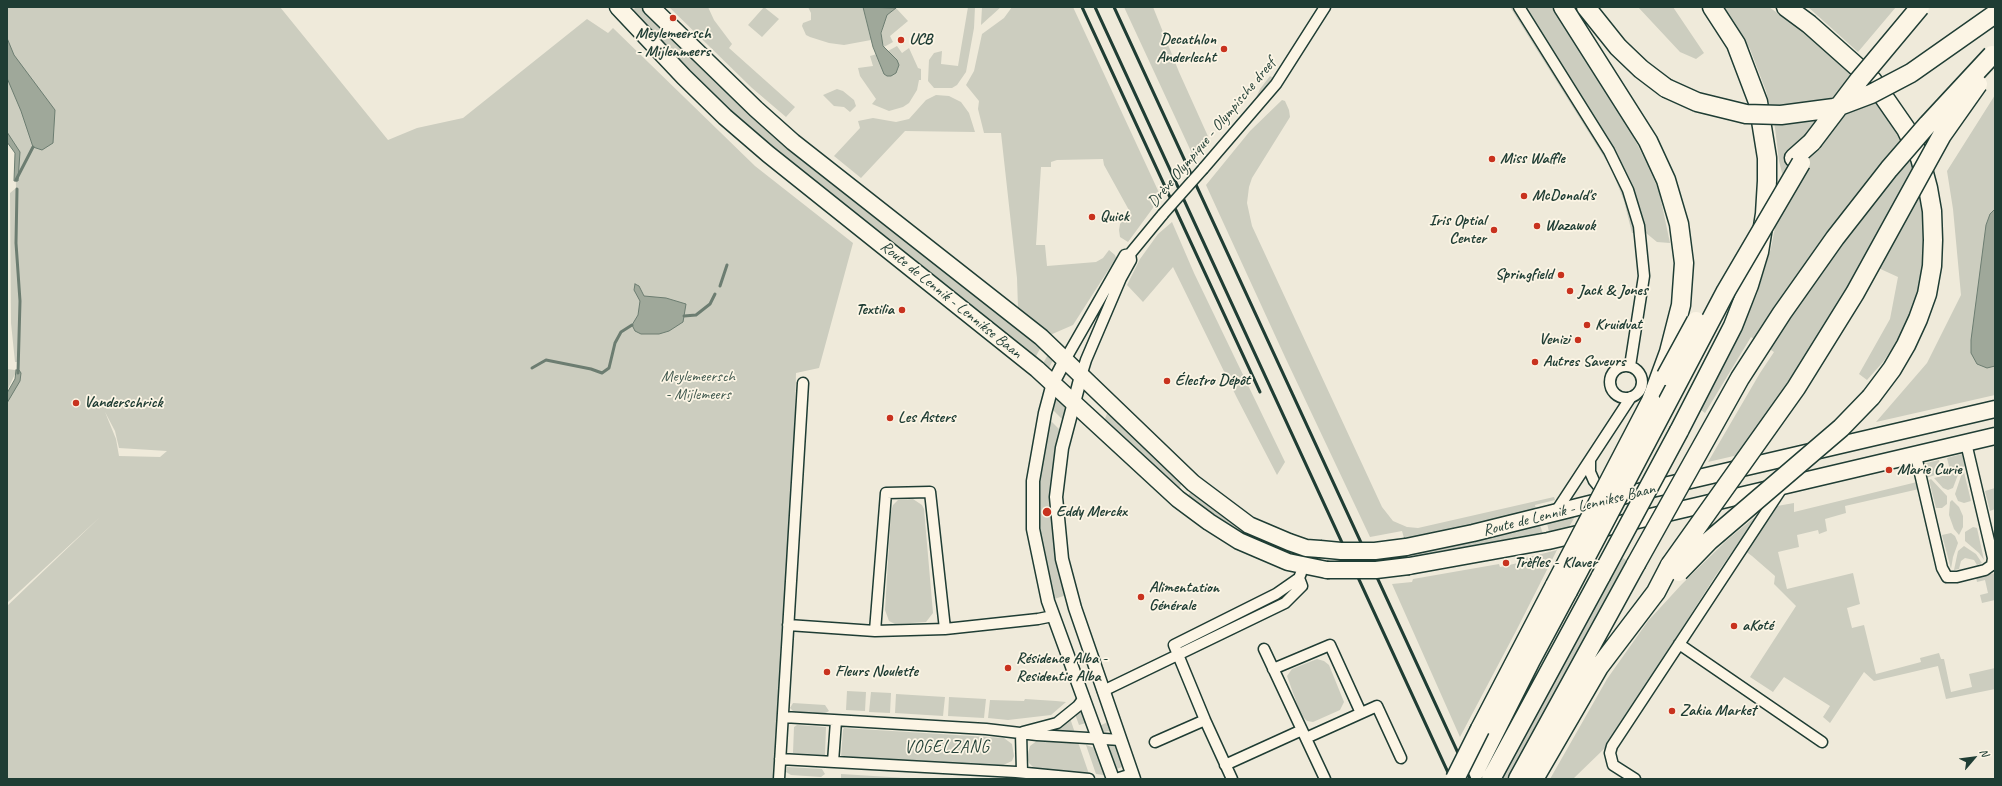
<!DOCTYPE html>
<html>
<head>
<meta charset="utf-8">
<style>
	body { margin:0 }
	#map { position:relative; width:2002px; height:786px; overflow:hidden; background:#efeada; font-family:Caveat,sans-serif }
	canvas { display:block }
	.frame { position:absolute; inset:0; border:8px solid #1f3d34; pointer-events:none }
	.north { position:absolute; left:1954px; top:738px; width:40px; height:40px; -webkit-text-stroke:3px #fcf5e5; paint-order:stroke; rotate:62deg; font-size:11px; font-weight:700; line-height:16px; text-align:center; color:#1f3d34 }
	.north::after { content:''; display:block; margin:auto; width:14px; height:18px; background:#1f3d34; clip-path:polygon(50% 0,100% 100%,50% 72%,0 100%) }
</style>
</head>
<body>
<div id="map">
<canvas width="2002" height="786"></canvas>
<div class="frame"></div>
<div class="north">N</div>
</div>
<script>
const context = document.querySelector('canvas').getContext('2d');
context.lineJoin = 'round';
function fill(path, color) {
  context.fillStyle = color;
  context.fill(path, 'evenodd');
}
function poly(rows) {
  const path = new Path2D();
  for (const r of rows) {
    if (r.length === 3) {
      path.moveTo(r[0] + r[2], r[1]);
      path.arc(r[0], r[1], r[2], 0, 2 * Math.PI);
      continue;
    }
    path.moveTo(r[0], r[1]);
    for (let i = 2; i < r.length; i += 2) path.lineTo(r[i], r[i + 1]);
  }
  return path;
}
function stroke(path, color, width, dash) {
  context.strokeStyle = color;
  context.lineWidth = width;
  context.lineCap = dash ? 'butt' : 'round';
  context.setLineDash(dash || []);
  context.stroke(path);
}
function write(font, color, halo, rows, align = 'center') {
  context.font = font + ' Caveat,sans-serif';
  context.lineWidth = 3.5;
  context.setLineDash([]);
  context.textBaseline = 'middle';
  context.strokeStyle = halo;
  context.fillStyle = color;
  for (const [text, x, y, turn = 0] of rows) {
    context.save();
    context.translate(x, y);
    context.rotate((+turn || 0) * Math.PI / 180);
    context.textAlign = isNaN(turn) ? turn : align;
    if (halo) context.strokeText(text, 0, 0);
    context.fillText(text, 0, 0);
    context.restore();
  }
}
const green = poly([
	[7,7,280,7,388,140,417,128,463,118,587,19,608,33,613,28,755,166,853,243,819,368,796,373,793,490,776,779,7,779,7,606,100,517,7,603,7,398,19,376,17,362,15,362,11,323,10,193,16,188,15,153,7,140],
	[105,412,115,431,119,448,167,451,160,457,119,456,116,439],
	[636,7,646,7,1042,345,1034,360,753,134,629,14],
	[669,7,708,7,714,20,732,44,729,48,795,107,786,117,752,88],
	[764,7,779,19,762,37,748,25],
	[808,7,863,7,871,40,844,45,829,43,810,37,806,35,802,26,803,23,811,20,811,13],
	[968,7,975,7,974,28,966,72,957,85,952,88,934,88,928,81,929,60,934,53,942,51,941,64,958,66],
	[982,7,1001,7,981,25],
	[1012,7,1073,7,1161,197,1128,242,1120,237,1119,230,1120,224,1130,212,1104,165,1103,159,1057,160,1051,162,1051,167,1041,167,1036,245,1045,245,1047,266,1096,262,1103,258,1109,250,1115,255,1116,258,1073,325,1050,335,1018,308,1017,278,1001,133,984,133,978,109,979,101,966,85,974,71,982,34,1004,18],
	[1124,7,1153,7,1179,72,1211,143,1195,160],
	[1510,7,1552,7,1630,130,1647,164,1659,191,1670,243,1657,242,1646,233,1632,233,1624,201,1611,168],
	[1638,7,1673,7,1704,53,1696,59,1680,52],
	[1724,7,1769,7,1844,61,1865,81,1903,140,1913,166,1922,200,1925,229,1924,268,1917,299,1903,333,1883,362,1867,380,1859,374,1890,319,1898,277,1863,261,1831,316,1776,403,1738,455,1708,462,1760,373,1774,352,1751,337,1705,413,1701,410,1731,352,1757,294,1771,248,1784,181,1779,161,1775,128,1766,91,1750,49],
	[1808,7,1896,7,1858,52],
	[896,8,908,21,890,36,893,42,884,47,881,40,883,25,887,15],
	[897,46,902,53,909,48,918,68,921,69,921,80,919,80,917,90,909,103,903,107,889,111,872,104,876,99,860,76,858,68,873,66,870,56,877,54,881,65,892,55,888,51],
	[1270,76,1273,78,1254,102,1260,89],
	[837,89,843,91,854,100,856,106,850,112,844,107,834,106,823,95],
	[936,95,949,96,961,102,969,113,975,132,905,131,861,178,834,156,860,128,858,121,873,118,896,122,909,119,926,100],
	[1995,95,1995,395,1876,422,1927,363,1961,295,1953,209,1947,171],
	[1282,100,1285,101,1289,110,1290,117,1252,178,1249,187,1247,203,1252,226,1382,507,1393,521,1407,527,1418,528,1554,497,1555,500,1535,505,1536,509,1433,534,1404,538,1402,531,1370,537,1285,357,1206,185,1250,131],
	[1172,222,1194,273,1285,462,1277,475,1237,398,1173,267,1143,302,1127,285,1140,259,1158,234],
	[1050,351,1055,356,1049,368,1046,369,1041,367],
	[7,369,15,370,16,372,7,391],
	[1054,395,1068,404,1063,420,1050,407],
	[1109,409,1182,483,1180,487,1175,488,1104,421],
	[1048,418,1061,431,1055,460,1067,595,1051,600,1038,538,1037,486],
	[1962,454,1965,466,1963,467,1963,469,1950,470,1947,458],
	[1939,460,1941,473,1926,478,1923,464],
	[1959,472,1953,488,1948,490,1943,488,1934,478],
	[1964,472,1971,501,1964,503,1958,501,1955,494,1962,473],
	[1931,479,1947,496,1947,504,1942,508,1936,508,1929,480],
	[1917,482,1919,489,1845,506,1846,513,1825,519,1827,531,1819,534,1818,530,1797,535,1799,547,1778,552,1787,589,1853,573,1860,604,1847,608,1852,628,1864,625,1876,674,1921,662,1920,658,1939,653,1941,659,1944,659,1951,692,1972,687,1969,674,1995,668,1995,689,1946,699,1938,666,1874,681,1864,672,1830,723,1823,717,1830,706,1784,677,1773,692,1750,677,1796,606,1774,584,1775,576,1752,556,1737,545,1716,575,1606,747,1573,779,1550,779,1607,679,1648,621,1682,584,1727,540,1755,517,1776,500,1777,506,1794,503,1794,512],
	[1995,488,1995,509,1990,511,1985,491],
	[1194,492,1300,552,1299,556,1296,559,1233,533,1187,497,1190,493],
	[913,499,922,505,924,509,933,613,926,622,895,624,889,621,885,610,891,512,893,505,898,500],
	[1952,500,1959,507,1963,516,1963,527,1959,535,1954,529,1949,515,1950,502],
	[1578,511,1567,531,1550,536,1546,519],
	[1539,521,1544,538,1385,567,1381,554],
	[1973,527,1977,528,1984,560,1979,553,1965,541,1965,532],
	[1951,533,1955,536,1958,543,1953,557,1951,569,1942,535],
	[1964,546,1976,554,1982,563,1977,565,1974,560,1965,558,1961,561,1959,569,1954,570,1958,551],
	[1557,550,1516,631,1460,737,1392,584,1412,582,1413,579,1499,564,1500,567,1518,563,1518,560],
	[1623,558,1629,562,1511,779,1504,779,1502,776,1608,580,1610,581],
	[1995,573,1995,600,1982,603,1980,595,1988,593,1985,580,1977,582,1976,577],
	[1317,659,1324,661,1329,665,1344,702,1340,710,1313,722,1307,721,1301,715,1287,676,1292,669],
	[847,691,866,692,865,711,846,710],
	[871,692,891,693,890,713,869,712],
	[896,694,945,697,943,716,895,713],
	[949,697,986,699,984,718,948,716],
	[1025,699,1056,701,1066,702,1051,715,1008,720,988,718,990,700,1024,701],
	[793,703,825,705,829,711,824,714,794,712,790,708],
	[1082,709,1086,723,1079,725,1075,714],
	[1070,718,1075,733,1053,731,1054,729],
	[1110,721,1112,730,1101,733,1097,727],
	[797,725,826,727,825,755,793,753,794,727],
	[844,728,1004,738,1012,744,1014,756,1012,761,1001,766,841,757,843,730],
	[1038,740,1078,742,1089,774,1035,769,1029,763,1027,757,1030,746],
	[1117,743,1125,766,1114,770,1106,747],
	[1086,745,1095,748,1104,775,1096,774],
	[787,767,822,769,825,774,821,777,791,775,786,772],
	[841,774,922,779,841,779]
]);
const water = poly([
	[863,7,896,8,887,15,881,33,883,46,897,60,899,65,896,73,891,76,887,76,884,74,873,47,863,7],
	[7,38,14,55,55,110,53,143,42,150,33,147,21,111,7,78,7,38],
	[7,132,20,152,18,181,14,181,15,153,7,142,7,132],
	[1995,209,1995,366,1987,368,1977,364,1971,353,1971,340,1986,225,1990,214,1995,209],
	[635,284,639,286,644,296,666,298,686,304,683,322,669,331,659,334,641,334,635,331,632,325,638,315,640,301,634,290,635,284],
	[16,370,19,370,21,373,20,381,7,403,7,393,15,379,16,370]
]);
const stream = poly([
	[16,180,33,147],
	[17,189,16,243,20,301,18,373],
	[720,286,727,265],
	[684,316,696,315,710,304,715,294],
	[532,368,546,360,591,369,602,373,609,368,615,343,621,332,632,325]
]);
const minor = poly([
	[1519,7,1609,151,1628,190,1639,226,1644,276,1630,366],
	[1203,169,1276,84,1325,7],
	[1065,360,1125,255,1130,254,1163,214],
	[1626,382,16],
	[1081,376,1086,360,1121,278,1131,260,1130,254],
	[1916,456,1942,568,1947,577,1957,577,1985,570,1992,565,1993,558,1966,443],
	[1590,461,1590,472,1594,481,1602,491,1608,492],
	[1555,513,1631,397],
	[788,625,875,631,945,629,1038,619,1053,616],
	[875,631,886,493,930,492,945,629],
	[1679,644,1822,742],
	[1264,649,1325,779],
	[1273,669,1330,645,1361,713],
	[1103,691,1285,603,1302,586,1299,578,1301,573],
	[783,717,986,729,1037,735,1121,740],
	[1023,732,1057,723,1078,706,1084,698],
	[1021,733,1022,772],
	[1306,738,1377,706,1401,758],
	[1155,742,1205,720],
	[780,759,1016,772,1089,779],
	[833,762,836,721],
	[1225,765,1302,730],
	[779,779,803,383],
	[1116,779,1132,774],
	[1232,779,1205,720,1174,645,1276,594,1299,578],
	[1635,779,1613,765,1610,753,1612,746,1784,485]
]);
const tertiary = poly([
	[1065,360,1053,383,1045,413,1033,481,1033,529,1048,601,1113,779],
	[1081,376,1062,448,1056,497,1062,559,1075,608,1134,779]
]);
const primary = poly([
	[618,7,684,77,725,117,768,154,1037,369,1178,499,1209,522,1239,541,1288,562,1327,570],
	[651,7,756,109,793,142,1041,337,1193,483,1249,525,1289,542,1306,548,1320,549],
	[1406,547,1473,533,1630,494,1995,409],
	[1409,566,1548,541,1995,436]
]);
const motorway = poly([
	[1563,7,1648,141,1666,180,1679,224,1684,263,1681,305,1669,352,1651,401],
	[1586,7,1618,47,1641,69,1666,88],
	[1786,7,1809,24,1872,80,1906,129,1920,158,1928,188,1932,211,1933,240,1932,266,1927,294,1918,319,1906,345,1892,369,1871,397],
	[1794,158,1812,142],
	[1679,431,1733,326,1749,285,1759,252,1765,214,1767,181,1767,158,1758,102,1736,44,1712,7],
	[1480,729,1555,585],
	[1471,779,1531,660,1568,591],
	[1491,779,1601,576],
	[1518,779,1636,564],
	[1534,779,1599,667,1656,592,1670,565]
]);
const rail = poly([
	[1082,7,1260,392],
	[1095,7,1451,779],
	[1114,7,1470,779]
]);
const minorBridge = poly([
	[1163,214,1203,169]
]);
const primaryBridge = poly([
	[1320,549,1341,551,1375,551,1406,547],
	[1327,570,1376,570,1409,566]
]);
const motorwayBridge = poly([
	[1666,88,1697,102,1746,114,1781,115,1834,108,1871,94,1911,73,1995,14],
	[1812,142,1859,80,1920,7],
	[1666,376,1696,321],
	[1636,564,1740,378,1782,313,1835,238,1889,169,1928,124,1992,55],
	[1670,565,1796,388,1855,293,1942,135,1978,84],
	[1679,572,1709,541,1841,428,1871,397],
	[1601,576,1679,431],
	[1555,585,1651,401],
	[1568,591,1726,291,1801,163],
	[1455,779,1480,729]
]);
const markers = [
	[673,18,4,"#c8321e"],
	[901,40,4,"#c8321e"],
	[1224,49,4,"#c8321e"],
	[1492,159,4,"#c8321e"],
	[1524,196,4,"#c8321e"],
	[1092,217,4,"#c8321e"],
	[1537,226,4,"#c8321e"],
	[1494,230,4,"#c8321e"],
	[1561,275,4,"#c8321e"],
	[1570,291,4,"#c8321e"],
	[902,310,4,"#c8321e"],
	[1587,325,4,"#c8321e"],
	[1578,340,4,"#c8321e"],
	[1535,362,4,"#c8321e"],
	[1167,381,4,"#c8321e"],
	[76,403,4,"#c8321e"],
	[890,418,4,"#c8321e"],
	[1889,470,4,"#c8321e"],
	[1047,512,5,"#c8321e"],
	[1506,563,4,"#c8321e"],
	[1141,597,4,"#c8321e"],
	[1734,626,4,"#c8321e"],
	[1008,668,4,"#c8321e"],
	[827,672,4,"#c8321e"],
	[1672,711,4,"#c8321e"]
];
const poiNames = [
	["Meylemeersch",673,34,"center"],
	["- Mijlenmeers",673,52,"center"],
	["UCB",909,40],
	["Decathlon",1216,40,"right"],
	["Anderlecht",1216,58,"right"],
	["Miss Waffle",1500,159],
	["McDonald's",1532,196],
	["Quick",1100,217],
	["Iris Optial",1486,221,"right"],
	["Center",1486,239,"right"],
	["Wazawok",1545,226],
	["Springfield",1553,275,"right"],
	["Jack & Jones",1578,291],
	["Textilia",894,310,"right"],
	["Kruidvat",1595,325],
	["Venizi",1570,340,"right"],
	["Autres Saveurs",1543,362],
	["Électro Dépôt",1175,381],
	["Vanderschrick",84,403],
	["Les Asters",898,418],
	["Marie Curie",1897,470],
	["Eddy Merckx",1056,512],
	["Trèfles - Klaver",1514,563],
	["Alimentation",1149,588],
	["Générale",1149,606],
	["aKoté",1742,626],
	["Résidence Alba -",1016,659],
	["Residentie Alba",1016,677],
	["Fleurs Noulette",835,672],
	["Zakia Market",1680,711]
];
const streetNames = [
	["Drève Olympique - Olympische dreef",1212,133,-50],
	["Route de Lennik - Lennikse Baan",951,300,39],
	["Route de Lennik - Lennikse Baan",1569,510,-14]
];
const parkNames = [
	["Meylemeersch",698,377],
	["- Mijlemeers",698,395]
];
const neighbourhoodNames = [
	["VOGELZANG",947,748]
];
fill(green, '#cccdbf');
fill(water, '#9fa89a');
stroke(water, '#6c7d71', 1);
stroke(stream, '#6c7d71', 3);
stroke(minor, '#1f3d34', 13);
stroke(tertiary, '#1f3d34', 15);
stroke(primary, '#1f3d34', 19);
stroke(motorway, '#1f3d34', 21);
stroke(minor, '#fcf5e5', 10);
stroke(tertiary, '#fcf5e5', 12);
stroke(primary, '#fcf5e5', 16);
stroke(motorway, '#fcf5e5', 18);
stroke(rail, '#1f3d34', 3);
stroke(minorBridge, '#1f3d34', 13, []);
stroke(primaryBridge, '#1f3d34', 19, []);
stroke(motorwayBridge, '#1f3d34', 21, []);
stroke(minorBridge, '#fcf5e5', 10);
stroke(primaryBridge, '#fcf5e5', 16);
stroke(motorwayBridge, '#fcf5e5', 18);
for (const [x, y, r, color] of markers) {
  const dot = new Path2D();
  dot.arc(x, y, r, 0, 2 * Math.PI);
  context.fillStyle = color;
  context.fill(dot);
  stroke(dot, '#fcf5e5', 1.5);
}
write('bold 16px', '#1f3d34', '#fcf5e5', poiNames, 'left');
write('16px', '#1f3d34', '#fcf5e5', streetNames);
write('16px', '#425a50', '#fcf5e5', parkNames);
context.letterSpacing = '1px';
write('17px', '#1f3d34', '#fcf5e5', neighbourhoodNames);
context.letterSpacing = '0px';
</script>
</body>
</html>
